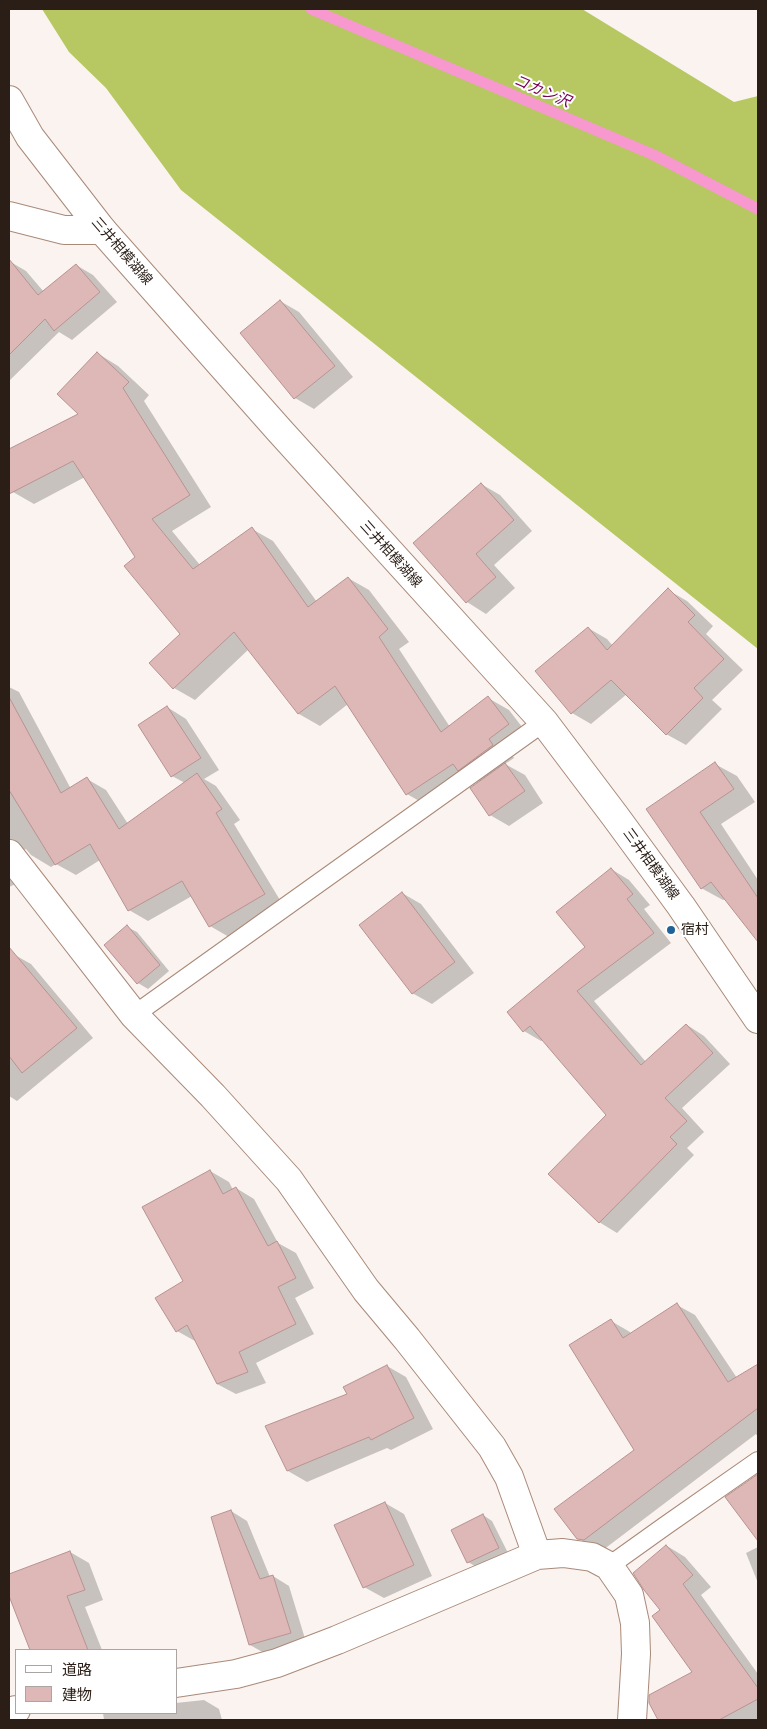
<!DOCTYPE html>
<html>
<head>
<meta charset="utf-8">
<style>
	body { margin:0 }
	#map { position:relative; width:767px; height:1729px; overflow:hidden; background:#faf3ef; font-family:"Asap Condensed","Noto Sans JP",sans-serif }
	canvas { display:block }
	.frame { position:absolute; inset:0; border:10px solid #2a1e17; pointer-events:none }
	.legend { position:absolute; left:15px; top:1649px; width:162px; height:65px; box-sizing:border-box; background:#fff; border:1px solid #aaa5a2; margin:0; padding:6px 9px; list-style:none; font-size:15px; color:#2a1e17 }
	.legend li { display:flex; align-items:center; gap:10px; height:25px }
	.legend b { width:25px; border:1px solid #aaa5a2 }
</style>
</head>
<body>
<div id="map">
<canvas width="767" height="1729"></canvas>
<div class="frame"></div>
<ul class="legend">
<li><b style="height:6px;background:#fff"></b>道路</li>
<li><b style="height:14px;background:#deb7b7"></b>建物</li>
</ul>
</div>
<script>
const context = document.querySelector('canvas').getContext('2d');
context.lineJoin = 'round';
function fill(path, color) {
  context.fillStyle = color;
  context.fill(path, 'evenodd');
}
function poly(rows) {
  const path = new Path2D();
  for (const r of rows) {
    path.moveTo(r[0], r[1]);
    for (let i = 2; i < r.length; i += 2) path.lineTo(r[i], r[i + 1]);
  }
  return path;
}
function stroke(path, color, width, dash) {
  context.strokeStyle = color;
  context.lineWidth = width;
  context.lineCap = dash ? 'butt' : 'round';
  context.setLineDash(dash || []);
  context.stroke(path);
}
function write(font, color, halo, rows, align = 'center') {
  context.font = font + ' "Asap Condensed","Noto Sans JP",sans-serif';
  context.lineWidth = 4;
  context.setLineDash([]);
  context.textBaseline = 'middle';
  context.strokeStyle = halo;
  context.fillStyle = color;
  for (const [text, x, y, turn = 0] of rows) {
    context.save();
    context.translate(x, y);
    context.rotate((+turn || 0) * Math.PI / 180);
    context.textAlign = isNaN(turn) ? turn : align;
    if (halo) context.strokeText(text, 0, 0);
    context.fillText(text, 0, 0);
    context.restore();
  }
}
const forest = poly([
	[42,9,582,9,734,102,758,96,758,649,181,190,106,88,69,52]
]);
const shadow = poly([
	[9,261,26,271,44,292,76,265,93,275,117,302,72,340,59,332,9,381],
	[280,301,299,312,353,377,314,409,295,398],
	[97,353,118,366,149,395,144,401,211,507,172,531,200,565,252,529,273,541,317,602,348,578,369,590,409,642,399,649,450,727,488,698,509,710,529,736,510,751,514,758,505,764,525,775,543,803,509,826,490,815,480,782,472,778,428,806,407,794,348,704,320,726,299,714,249,649,195,700,174,688,151,663,181,634,136,558,85,477,34,504,13,492,9,484,9,451,81,415],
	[481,484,500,495,532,531,494,565,515,588,486,614,467,602,414,543],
	[668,590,687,601,713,626,706,634,743,670,712,700,722,709,686,745,666,734,627,694,591,724,572,713,588,628,607,639,613,646],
	[9,687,19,692,71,789,87,779,106,790,128,824,185,783,172,776,167,707,186,719,219,770,204,779,216,786,240,820,234,824,283,905,229,937,210,926,192,896,148,921,129,910,100,860,76,875,56,864,51,867,31,855,26,849,18,853,20,882,9,887],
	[715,764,737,776,755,802,721,824,758,880,758,940,726,899,723,900,701,888,648,809],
	[611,869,629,880,650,905,644,909,671,943,594,1001,646,1062,687,1025,704,1036,730,1064,682,1108,704,1132,687,1148,694,1155,617,1233,599,1222,608,1115,544,1040,541,1041,524,1031,587,947],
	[402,893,421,904,474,973,432,1004,412,993],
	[127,927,137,932,169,971,148,989,138,983],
	[13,954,31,964,93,1038,17,1101,9,1096,9,957],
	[210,1171,229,1182,233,1190,236,1188,254,1199,278,1243,296,1253,314,1288,295,1298,314,1334,256,1363,266,1383,236,1394,217,1384,196,1341,195,1341,177,1331,184,1281],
	[677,1305,695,1315,737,1378,758,1365,758,1437,756,1434,603,1550,597,1549,578,1538,635,1450,611,1321,630,1332,631,1334],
	[387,1366,406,1377,433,1429,391,1450,387,1448,307,1482,288,1471,349,1394],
	[758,1475,758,1539,727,1497],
	[385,1503,404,1514,432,1576,384,1598,364,1587],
	[231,1511,247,1521,270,1577,273,1576,289,1586,306,1642,266,1654,250,1645],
	[483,1515,492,1521,508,1553,478,1568,468,1562],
	[667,1546,685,1557,711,1587,701,1595,758,1674,758,1720,660,1720,650,1703,694,1673,662,1610],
	[758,1547,758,1583,746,1553],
	[70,1552,89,1563,103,1600,85,1607,102,1650,31,1650,9,1592,9,1575],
	[204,1700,219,1709,222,1720,104,1720,103,1713,176,1713,176,1703]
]);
const stream = poly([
	[311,9,654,155,758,209]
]);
const building = poly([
	[9,259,38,295,76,264,100,292,54,331,45,319,9,355,9,259],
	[280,300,335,366,294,399,240,333,280,300],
	[97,352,129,382,123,388,190,495,152,519,193,569,252,527,308,607,348,577,388,629,379,637,441,732,488,696,509,724,489,739,493,745,458,771,453,764,406,795,335,686,298,714,234,632,173,689,149,663,180,634,124,566,135,557,73,461,9,494,9,449,78,414,57,394,97,352],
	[481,483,514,520,476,554,496,577,466,603,413,543,481,483],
	[668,588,695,615,688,622,724,659,694,688,703,698,666,735,611,680,571,714,535,671,588,627,607,650,668,588],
	[9,697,61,793,87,777,119,829,197,773,222,809,216,813,265,894,209,927,182,881,128,911,90,844,55,865,9,790,9,697],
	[167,706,201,758,171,777,138,725,167,706],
	[715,762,734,789,700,812,758,898,758,942,711,882,701,889,646,809,715,762],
	[505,763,525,791,489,816,470,788,505,763],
	[611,868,633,894,627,899,654,933,577,991,641,1065,686,1024,713,1053,665,1098,687,1121,670,1137,677,1144,599,1223,548,1174,606,1115,530,1026,523,1032,507,1012,585,947,556,912,611,868],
	[402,892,455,962,412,994,359,925,402,892],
	[127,925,160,965,137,984,104,945,127,925],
	[9,947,77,1028,22,1073,9,1056,9,947],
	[210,1170,223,1194,236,1187,268,1246,277,1241,296,1278,278,1287,296,1324,239,1352,248,1372,217,1384,187,1325,176,1332,155,1298,183,1281,142,1207,210,1170],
	[677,1303,728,1382,758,1364,758,1408,584,1540,577,1539,554,1509,634,1450,569,1345,611,1319,623,1338,677,1303],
	[387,1365,414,1418,371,1440,369,1437,287,1471,265,1426,347,1394,343,1387,387,1365],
	[758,1474,758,1541,725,1497,758,1474],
	[385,1502,414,1565,363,1588,334,1525,385,1502],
	[231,1510,260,1579,273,1575,291,1633,249,1645,211,1517,231,1510],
	[483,1514,499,1548,467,1563,451,1530,483,1514],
	[666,1545,693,1575,683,1584,758,1688,758,1699,719,1720,658,1720,649,1703,649,1695,692,1672,652,1616,660,1610,644,1590,633,1573,666,1545],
	[70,1551,85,1590,67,1596,88,1650,30,1650,9,1596,9,1574,70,1551]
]);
const lane = poly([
	[134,1015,544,722],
	[609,1566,665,1526,758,1461]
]);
const street = poly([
	[9,216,64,230,102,230],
	[9,854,134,1015,213,1096,289,1180,366,1290,407,1339,492,1447,509,1477,537,1555],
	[176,1683,236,1674,277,1663,337,1640,537,1555,563,1553,592,1557,609,1566,629,1595,635,1623,636,1654,632,1720],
	[9,1712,16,1710]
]);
const secondary = poly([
	[9,100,30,137,102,230,279,430,544,722,615,816,681,906,758,1019]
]);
const markers = [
	[671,930,5,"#206297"]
];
const streetNames = [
	["三井相模湖線",122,251,49],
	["三井相模湖線",391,554,48],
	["三井相模湖線",651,864,54]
];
const poiNames = [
	["宿村",681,930]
];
const waterNames = [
	["コカン沢",542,91,23]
];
fill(forest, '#b7c761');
fill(shadow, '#0003');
stroke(stream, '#f799ce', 11);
fill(building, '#deb7b7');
stroke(building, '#b79292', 1);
stroke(lane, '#a98a79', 20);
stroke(street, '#a98a79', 30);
stroke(secondary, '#a98a79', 30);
stroke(lane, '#fff', 18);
stroke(street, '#fff', 28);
stroke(secondary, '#fff', 28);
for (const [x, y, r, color] of markers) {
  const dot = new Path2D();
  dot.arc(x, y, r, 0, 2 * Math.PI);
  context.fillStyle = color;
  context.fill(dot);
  stroke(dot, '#fff', 2);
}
write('14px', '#2a1e17', '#fff', streetNames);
write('14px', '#2a1e17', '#fff', poiNames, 'left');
write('italic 15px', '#760153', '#fff', waterNames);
</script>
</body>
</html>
